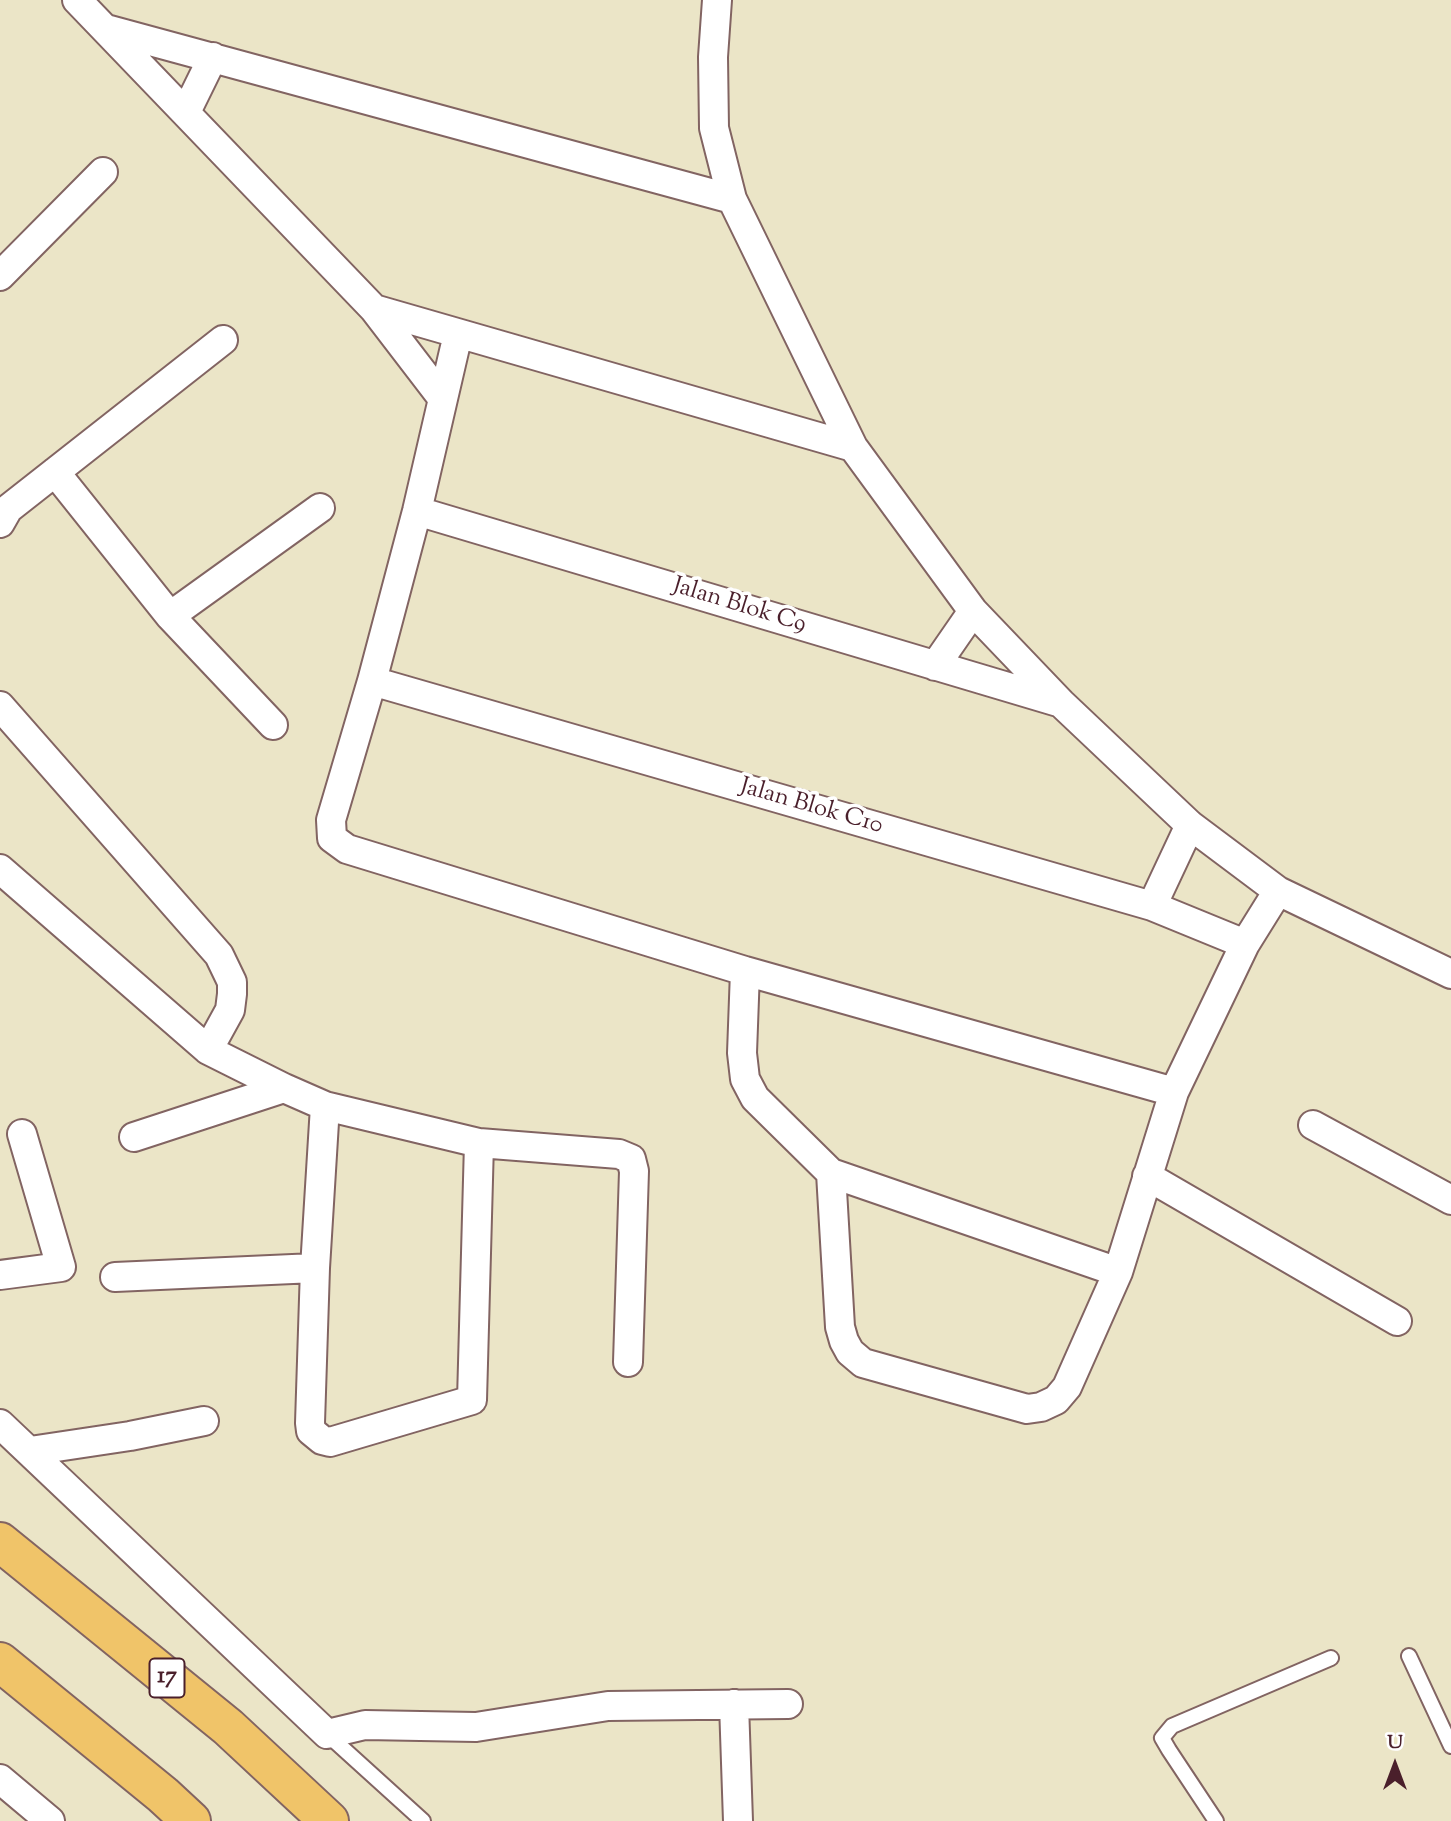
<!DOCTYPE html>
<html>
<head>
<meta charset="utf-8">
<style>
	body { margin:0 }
	#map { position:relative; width:1451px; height:1821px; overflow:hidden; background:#ebe5c7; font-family:"Sorts Mill Goudy",serif }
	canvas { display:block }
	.north { position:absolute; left:1360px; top:1730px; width:70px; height:70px; -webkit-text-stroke:5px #fff; paint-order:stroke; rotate:0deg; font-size:19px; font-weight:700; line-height:28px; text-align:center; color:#4a1f2b }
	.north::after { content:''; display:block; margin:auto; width:24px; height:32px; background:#4a1f2b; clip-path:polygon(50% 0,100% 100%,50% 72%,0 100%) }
</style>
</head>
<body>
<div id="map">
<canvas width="1451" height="1821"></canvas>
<div class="north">U</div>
</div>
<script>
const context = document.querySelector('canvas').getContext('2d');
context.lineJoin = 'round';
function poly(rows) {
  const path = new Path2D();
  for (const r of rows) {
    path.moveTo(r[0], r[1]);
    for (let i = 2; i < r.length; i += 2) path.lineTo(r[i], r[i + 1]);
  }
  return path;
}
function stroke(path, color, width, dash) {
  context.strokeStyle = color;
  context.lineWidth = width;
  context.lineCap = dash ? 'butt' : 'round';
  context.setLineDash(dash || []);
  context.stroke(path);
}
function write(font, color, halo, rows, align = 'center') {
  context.font = font + ' "Sorts Mill Goudy",serif';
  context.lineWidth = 7;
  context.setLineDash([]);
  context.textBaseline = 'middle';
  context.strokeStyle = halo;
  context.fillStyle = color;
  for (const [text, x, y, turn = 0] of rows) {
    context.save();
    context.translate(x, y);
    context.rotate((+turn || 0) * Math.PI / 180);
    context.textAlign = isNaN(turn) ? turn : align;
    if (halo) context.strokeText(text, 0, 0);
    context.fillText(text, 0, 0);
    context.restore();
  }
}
const lane = poly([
	[1409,1656,1451,1746],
	[327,1734,423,1821],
	[1216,1821,1169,1750,1162,1738,1172,1726,1331,1658]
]);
const street = poly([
	[77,0,374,309,853,447],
	[717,0,713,57,714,128,732,199,853,447,973,611,1061,703,1190,825,1278,891,1451,974],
	[106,29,732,199],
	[186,112,213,57],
	[0,276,103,172],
	[374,309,443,399],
	[458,334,417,511,372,681,331,820,332,838,347,849,745,971,1174,1092],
	[55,472,170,616,273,725],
	[417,511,1058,702],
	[0,523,8,509,223,340],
	[170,616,320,508],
	[935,666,973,611],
	[372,681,1152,906,1245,944],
	[0,706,219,955,232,982,232,994,230,1010,208,1050],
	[0,869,208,1050,284,1088,325,1106,479,1143,619,1154,631,1159,634,1171,628,1362],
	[1152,906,1190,825],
	[745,971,742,1053,745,1079,755,1098,831,1173,840,1327,844,1341,850,1352,863,1363,1027,1409,1041,1407,1056,1400,1067,1387,1118,1272,1174,1092,1245,944,1278,891],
	[325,1106,315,1268,310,1423,311,1431,322,1440,330,1442,472,1400,479,1143],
	[1313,1125,1451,1200],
	[134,1137,284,1088],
	[831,1173,1118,1272],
	[1147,1176,1397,1321],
	[0,1275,61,1267,22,1134],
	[115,1277,315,1268],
	[0,1424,327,1734,365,1725,476,1727,608,1706,788,1704],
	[30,1451,130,1436,204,1421],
	[734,1704,738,1821],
	[0,1779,50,1821]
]);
const highway = poly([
	[0,1542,228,1727,329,1821],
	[0,1662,163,1795,191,1821]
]);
const shields = [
	[167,1678,35]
];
const shieldNames = [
	["17",167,1678]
];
const streetNames = [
	["Jalan Blok C9",739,607,17],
	["Jalan Blok C10",811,808,16]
];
stroke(lane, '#826462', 18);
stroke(street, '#826462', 32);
stroke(highway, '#826462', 42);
stroke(lane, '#fff', 14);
stroke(street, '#fff', 28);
stroke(highway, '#f0c469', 38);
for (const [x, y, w] of shields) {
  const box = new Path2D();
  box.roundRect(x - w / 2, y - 19.5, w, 39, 5);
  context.fillStyle = '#fff';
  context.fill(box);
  stroke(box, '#4a1f2b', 2);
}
write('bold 23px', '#4a1f2b', null, shieldNames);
write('24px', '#4a1f2b', '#fff', streetNames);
</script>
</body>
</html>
